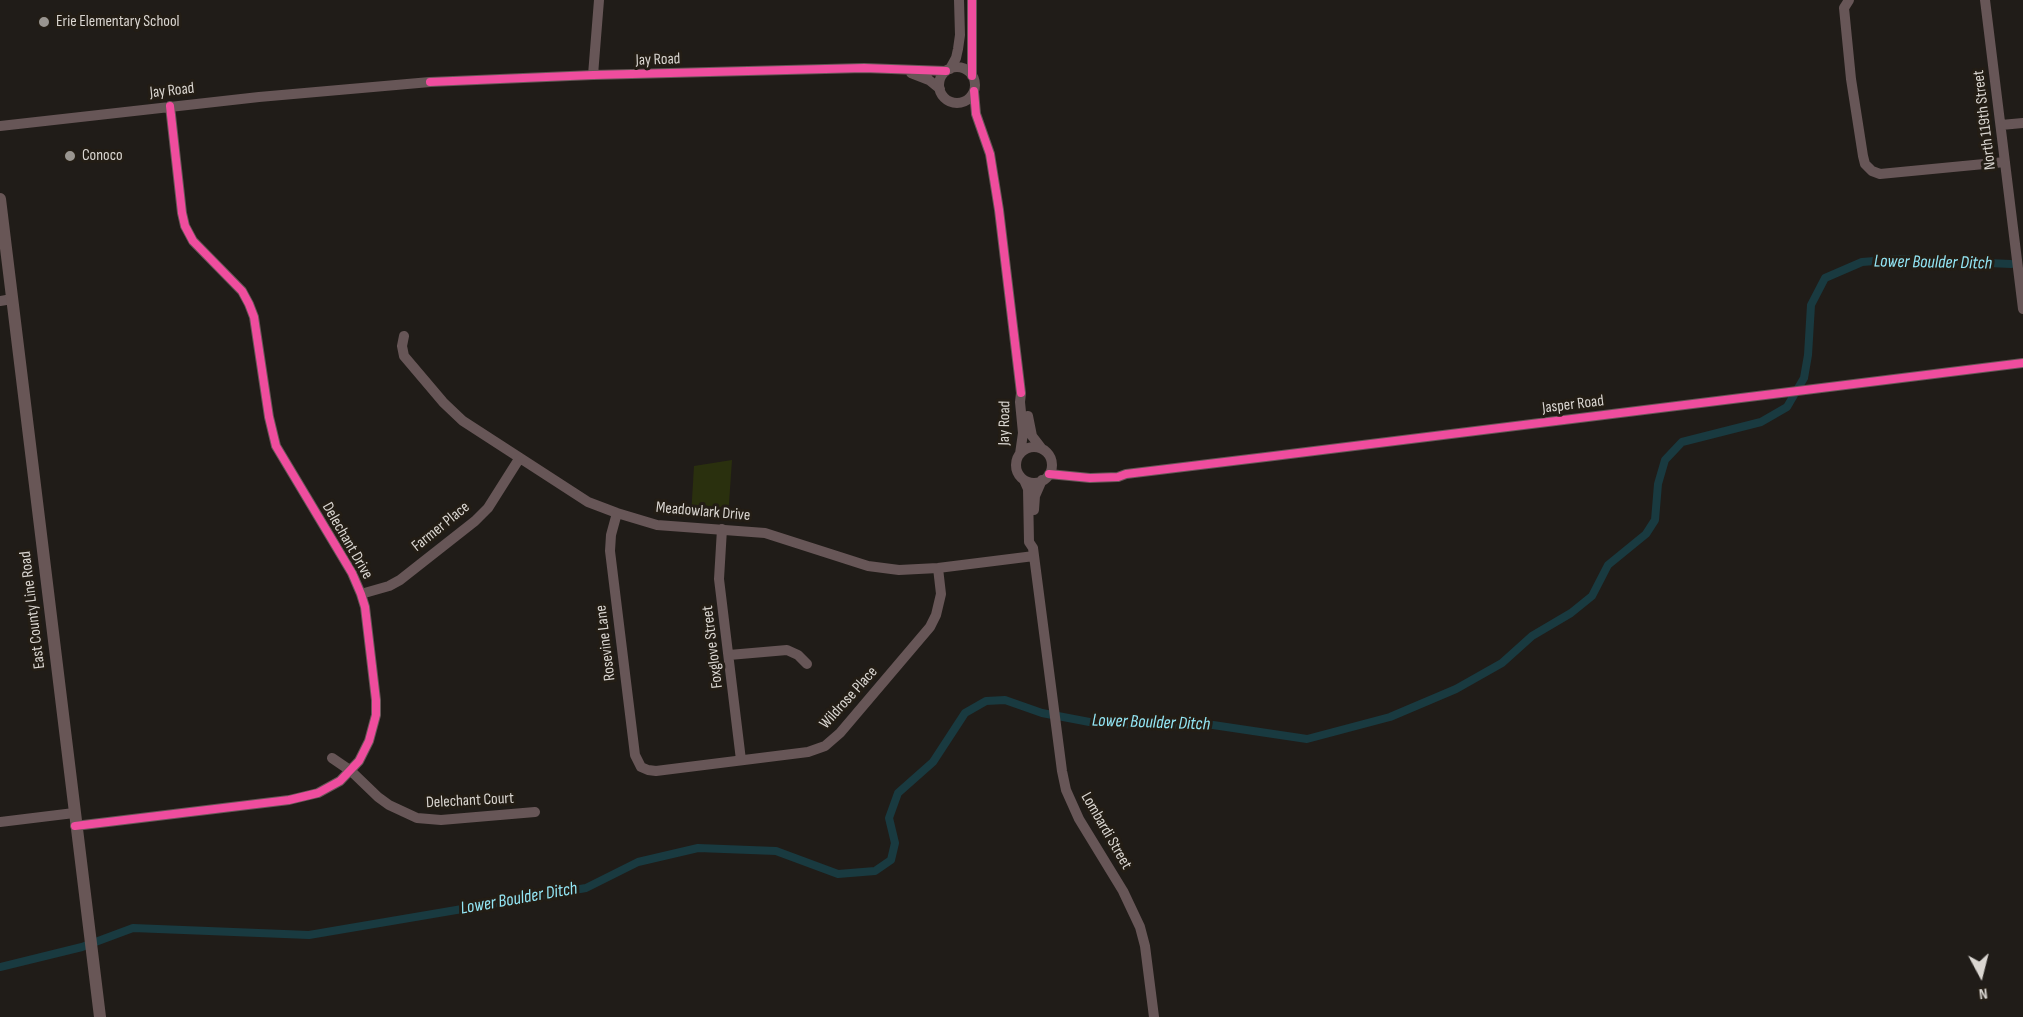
<!DOCTYPE html>
<html>
<head>
<meta charset="utf-8">
<style>
	body { margin:0 }
	#map { position:relative; width:2023px; height:1017px; overflow:hidden; background:#201c18; font-family:"Sofia Sans Condensed",sans-serif }
	canvas { display:block }
	.north { position:absolute; left:1951px; top:945px; width:60px; height:60px; -webkit-text-stroke:4px #231d15; paint-order:stroke; rotate:173deg; font-size:16px; font-weight:700; line-height:24px; text-align:center; color:#dad6d1 }
	.north::after { content:''; display:block; margin:auto; width:21px; height:27px; background:#dad6d1; clip-path:polygon(50% 0,100% 100%,50% 72%,0 100%) }
</style>
</head>
<body>
<div id="map">
<canvas width="2023" height="1017"></canvas>
<div class="north">N</div>
</div>
<script>
const context = document.querySelector('canvas').getContext('2d');
context.lineJoin = 'round';
function fill(path, color) {
  context.fillStyle = color;
  context.fill(path, 'evenodd');
}
function poly(rows) {
  const path = new Path2D();
  for (const r of rows) {
    if (r.length === 3) {
      path.moveTo(r[0] + r[2], r[1]);
      path.arc(r[0], r[1], r[2], 0, 2 * Math.PI);
      continue;
    }
    path.moveTo(r[0], r[1]);
    for (let i = 2; i < r.length; i += 2) path.lineTo(r[i], r[i + 1]);
  }
  return path;
}
function stroke(path, color, width, dash) {
  context.strokeStyle = color;
  context.lineWidth = width;
  context.lineCap = dash ? 'butt' : 'round';
  context.setLineDash(dash || []);
  context.stroke(path);
}
function write(font, color, halo, rows, align = 'center') {
  context.font = font + ' "Sofia Sans Condensed",sans-serif';
  context.lineWidth = 6;
  context.setLineDash([]);
  context.textBaseline = 'middle';
  context.strokeStyle = halo;
  context.fillStyle = color;
  for (const [text, x, y, turn = 0] of rows) {
    context.save();
    context.translate(x, y);
    context.rotate((+turn || 0) * Math.PI / 180);
    context.textAlign = isNaN(turn) ? turn : align;
    if (halo) context.strokeText(text, 0, 0);
    context.fillText(text, 0, 0);
    context.restore();
  }
}
const green = poly([
	[732,460,728,518,691,516,694,466]
]);
const canal = poly([
	[0,967,82,947,133,928,309,935,586,888,638,862,698,848,776,851,838,874,875,871,891,860,895,843,889,818,898,793,933,762,965,713,986,701,1005,700,1042,713,1100,724,1213,725,1307,739,1390,717,1456,689,1502,663,1532,636,1571,613,1592,596,1608,565,1646,534,1655,520,1658,484,1665,460,1682,442,1761,422,1787,407,1804,378,1808,355,1811,305,1825,278,1862,262,1900,259,2011,264]
]);
const minor = poly([
	[972,0,972,76],
	[1849,0,1844,8,1851,79,1863,156,1865,164,1872,171,1880,174,2005,162],
	[1985,0,2023,309],
	[957,85,18],
	[950,69,956,58,958,49,960,35,959,0],
	[911,73,929,80,940,89],
	[593,75,599,0],
	[974,91,976,114,990,154,999,210,1021,393,1020,402,1023,433,1020,454],
	[2001,125,2023,123],
	[0,126,259,97,430,82,593,75,864,68,946,71],
	[0,301,12,299],
	[404,336,402,346,404,356,443,402,463,421,588,502,617,513,657,525,765,533,868,566,899,570,938,568,1034,556],
	[1028,416,1032,436,1042,449],
	[1034,465,18],
	[1049,474,1090,478,1118,477,1126,474,1274,456,2023,363],
	[1024,480,1028,489,1029,542,1033,548,1062,771,1066,790,1079,819,1123,891,1140,927,1145,946,1154,1017],
	[1034,510,1035,496,1042,480],
	[617,513,611,535,610,551,635,755,641,767,648,770,656,771,808,752,825,746,840,733,930,627,936,615,941,594,938,568],
	[722,529,719,579,741,760],
	[361,594,389,586,400,580,475,521,488,508,519,459],
	[729,655,787,650,798,655,807,664],
	[332,758,351,771,378,797,389,805,417,818,441,820,535,812],
	[0,822,74,813],
	[75,826,289,800,318,793,340,781,359,761,369,741,376,715,376,700,365,607,361,594,352,573,276,446,269,417,254,317,249,304,242,291,193,241,185,226,182,213,170,106]
]);
const major = poly([
	[0,199,100,1017]
]);
const cycleway = poly([
	[972,0,972,76],
	[430,82,593,75,864,68,946,71],
	[974,91,976,114,990,154,999,210,1021,393],
	[1049,474,1090,478,1118,477,1126,474,1274,456,2023,363],
	[75,826,289,800,318,793,340,781,359,761,369,741,376,715,376,700,365,607,361,594,352,573,276,446,269,417,254,317,249,304,242,291,193,241,185,226,182,213,170,106]
]);
const markers = [
	[44,22,6,"#999590"],
	[70,156,6,"#999590"]
];
const poiNames = [
	["Erie Elementary School",56,22],
	["Conoco",82,156]
];
const streetNames = [
	["Jay Road",658,60,-2],
	["Jay Road",172,91,-6],
	["North 119th Street",1985,120,-97],
	["Jasper Road",1573,405,-7],
	["Jay Road",1005,423,-89],
	["Meadowlark Drive",703,512,5],
	["Farmer Place",441,527,-39],
	["Delechant Drive",347,541,60],
	["East County Line Road",33,610,-97],
	["Rosevine Lane",606,643,-97],
	["Foxglove Street",713,647,-97],
	["Wildrose Place",849,698,-48],
	["Delechant Court",470,801,-3],
	["Lombardi Street",1106,831,60]
];
const waterNames = [
	["Lower Boulder Ditch",1933,263,1],
	["Lower Boulder Ditch",1151,723,2],
	["Lower Boulder Ditch",519,899,-10]
];
fill(green, '#2a300e');
stroke(canal, '#193a40', 8);
stroke(minor, '#675657', 10);
stroke(major, '#685656', 12);
stroke(cycleway, '#ef4d9e', 8);
for (const [x, y, r, color] of markers) {
  const dot = new Path2D();
  dot.arc(x, y, r, 0, 2 * Math.PI);
  context.fillStyle = color;
  context.fill(dot);
  stroke(dot, '#231d15', 2);
}
write('16px', '#dad6d1', '#231d15', poiNames, 'left');
write('16px', '#dad6d1', '#231d15', streetNames);
write('italic 18px', '#93e6f5', '#231d15', waterNames);
</script>
</body>
</html>
